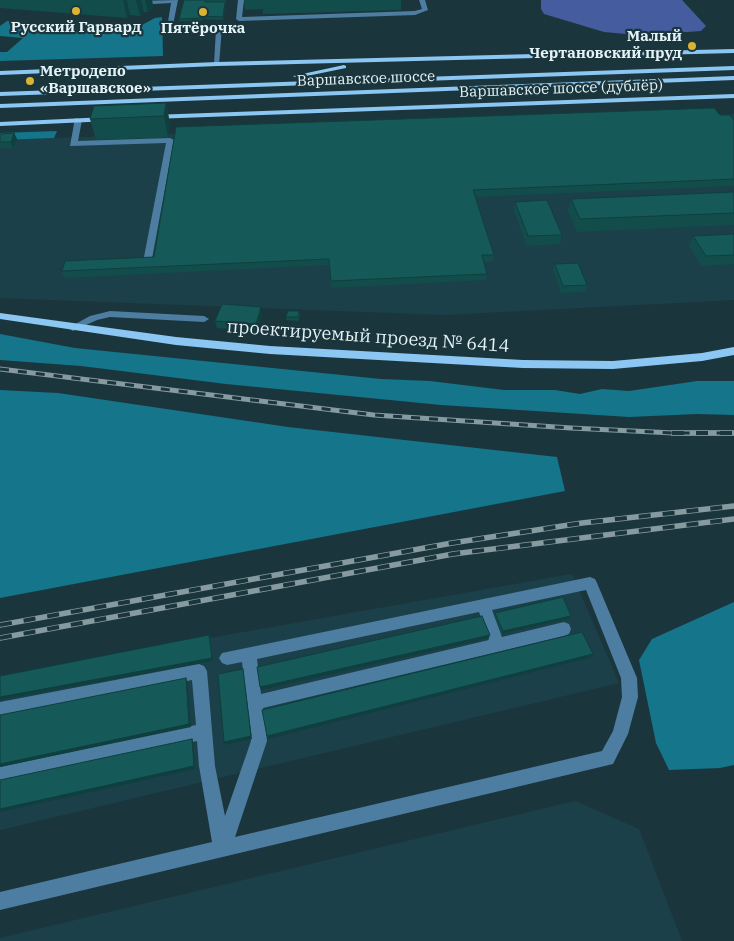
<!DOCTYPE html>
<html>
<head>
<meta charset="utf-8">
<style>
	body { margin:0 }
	canvas { display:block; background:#1b353c }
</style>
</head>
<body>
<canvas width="734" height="941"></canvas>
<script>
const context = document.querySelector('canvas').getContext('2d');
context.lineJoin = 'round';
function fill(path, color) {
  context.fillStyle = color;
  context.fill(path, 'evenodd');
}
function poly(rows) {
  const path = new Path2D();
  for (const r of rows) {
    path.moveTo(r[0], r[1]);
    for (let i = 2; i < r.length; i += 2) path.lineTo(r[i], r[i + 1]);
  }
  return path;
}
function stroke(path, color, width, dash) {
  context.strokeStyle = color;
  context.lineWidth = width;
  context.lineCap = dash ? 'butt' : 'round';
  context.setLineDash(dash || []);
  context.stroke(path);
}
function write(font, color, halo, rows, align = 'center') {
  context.font = font + ' "IBM Plex Serif",serif';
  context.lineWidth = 4.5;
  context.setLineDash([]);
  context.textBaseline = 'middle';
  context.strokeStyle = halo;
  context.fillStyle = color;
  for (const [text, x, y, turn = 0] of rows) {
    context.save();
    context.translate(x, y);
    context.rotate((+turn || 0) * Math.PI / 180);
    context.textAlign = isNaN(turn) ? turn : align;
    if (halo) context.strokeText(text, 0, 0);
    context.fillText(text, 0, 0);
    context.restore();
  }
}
const built = poly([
	[734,114,734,300,444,315,0,298,0,140],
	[572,574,619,683,0,830,0,679,210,638],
	[575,801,639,829,682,941,0,941,0,938]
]);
const forest = poly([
	[162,17,163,56,0,61,0,52,7,52,23,38,0,36,0,26,7,21,30,22,25,27,108,34,138,27,155,18],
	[57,131,54,138,0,140,0,133],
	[0,334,75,348,381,379,430,381,504,390,555,390,580,394,602,389,629,391,697,381,734,381,734,415,697,414,629,417,441,405,226,384,81,366,0,360],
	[0,390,58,393,288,427,557,457,565,491,0,598],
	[734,602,734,765,720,768,669,770,656,743,639,660,652,639]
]);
const water = poly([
	[541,0,682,0,706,26,701,31,687,32,626,34,604,32,544,14,541,9]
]);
const minor = poly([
	[178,0,173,25,219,25,222,27,219,65,214,64,216,29,167,28,171,3,135,5,132,3,135,1,178,0],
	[238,0,244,0,242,17,415,11,422,9,419,0,425,0,428,10,415,15,239,21,236,19,238,0],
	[75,118,82,120,78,141,170,138,174,140,151,264,145,264,143,262,166,143,70,146,75,118],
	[110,311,204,316,209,319,204,322,110,317,97,320,73,331,68,328,90,316,110,311],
	[590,577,595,579,597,583,637,678,638,697,628,734,613,764,0,910,0,892,212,842,199,766,197,741,0,783,0,767,196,725,192,680,0,718,0,702,199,664,204,666,207,671,215,766,225,816,251,741,242,662,227,665,222,663,219,658,222,653,590,577],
	[586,590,621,678,622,697,613,731,602,751,235,837,267,741,263,708,564,636,569,634,571,629,569,624,564,622,502,637,492,610,586,590],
	[479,612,489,640,261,694,257,659,479,612]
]);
const major = poly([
	[734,49,734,53,217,66,0,75,0,71,217,62,734,49],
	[344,65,346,66,346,68,297,78,293,76,344,65],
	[734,66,734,70,0,96,0,92,734,66],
	[734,76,734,80,0,108,0,104,734,76],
	[734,94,734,98,152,119,148,117,152,115,734,94],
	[107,117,110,117,110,121,0,126,0,122,107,117],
	[0,313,176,337,270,346,523,360,613,361,702,353,734,347,734,355,702,361,613,369,523,368,270,354,176,345,0,319,0,313]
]);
const railFar1 = poly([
	[0,369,374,415,571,428,674,433,734,433]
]);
const rail = poly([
	[672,433,734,433],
	[0,625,452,543,582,523,734,506],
	[0,638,453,554,734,519]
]);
const wall = poly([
	[0,0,152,0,153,7,148,12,144,12,140,16,130,15,127,18,0,8],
	[184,0,226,0,223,20,202,19,202,21,179,21,179,19],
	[244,0,401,0,401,10,263,14,263,9,245,10],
	[166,103,170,124,168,137,96,140,90,119],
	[720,115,734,120,734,186,475,197,494,255,493,261,483,262,487,274,486,280,331,288,329,265,64,278,62,271,154,257],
	[14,133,17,139,13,148,0,148,0,134],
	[734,192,734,225,577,232,568,211,571,199],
	[515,202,562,235,560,244,527,246,514,211],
	[734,234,734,264,702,266,689,246,693,236],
	[555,264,587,285,585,292,561,293,553,270],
	[299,311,300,315,298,321,286,320,286,317],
	[262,314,257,331,217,328,215,321],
	[495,613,570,618,502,634,494,615]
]);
const shadedWall = poly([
	[123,0,127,0,130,15,127,18],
	[136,0,141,0,144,12,140,16],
	[145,0,152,0,153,7,148,12],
	[166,103,170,124,168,137,164,116],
	[14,133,17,139,13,148,11,142],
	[261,307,262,314,257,331,256,324],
	[571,616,570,618,502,634,503,631],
	[209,635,213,661,0,700,0,697],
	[490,635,489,638,261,690,260,687],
	[593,654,592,657,268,739,267,736],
	[243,669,252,739,225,745,224,742],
	[186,678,187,681,191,727,0,767,0,764],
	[192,739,193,741,195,769,0,812,0,809]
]);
const building = poly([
	[184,0,205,0,205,2,225,2,223,17,202,16,201,18,179,19,184,0],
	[166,103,164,116,90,119,94,106,166,103],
	[714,108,720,115,730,115,734,120,734,179,473,190,494,255,482,255,487,274,331,281,329,259,62,271,65,261,154,257,176,127,714,108],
	[14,133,11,142,0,142,0,134,14,133],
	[734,192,734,213,580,219,571,199,734,192],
	[547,200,562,235,528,236,515,202,547,200],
	[734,234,734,255,706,256,693,236,734,234],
	[578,263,587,285,563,286,555,264,578,263],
	[222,304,261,307,256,324,215,321,222,304],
	[288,311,299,311,298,317,286,317,288,311],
	[563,597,571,616,503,631,495,613,563,597],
	[482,616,490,635,260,687,257,667,482,616],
	[582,632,593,654,267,736,262,710,582,632],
	[209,635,212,658,0,697,0,676,209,635],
	[243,669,251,736,224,742,218,674,243,669],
	[186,678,189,724,0,764,0,715,186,678],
	[192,739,194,766,0,809,0,780,192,739]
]);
const markers = [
	[76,11,5,"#dab333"],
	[203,12,5,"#dab333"],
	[692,46,5,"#dab333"],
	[30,81,5,"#dab333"]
];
const farPoinames = [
	["Русский Гарвард",76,28],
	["Пятёрочка",203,29],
	["Малый",682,37,"right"],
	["Чертановский пруд",682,54,"right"],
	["Метродепо",40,72,"left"],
	["«Варшавское»",40,89,"left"]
];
const farStreetnames = [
	["Варшавское шоссе",366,79,-2],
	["Варшавское шоссе (дублёр)",561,89,-2]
];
const streetNames = [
	["проектируемый проезд № 6414",368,337,4]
];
fill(built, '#1b4049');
fill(forest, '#14758b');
fill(water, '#455c9f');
fill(minor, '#4d7da1');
fill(major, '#8cc6f2');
stroke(railFar1, '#869aa0', 5);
stroke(rail, '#869aa0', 5.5);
stroke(railFar1, '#1b353c', 3, [9]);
stroke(rail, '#1b353c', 4, [12]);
fill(wall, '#124d4c');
fill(shadedWall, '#0f3f3e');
fill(building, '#155a58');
stroke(building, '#0f3f3e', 1);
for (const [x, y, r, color] of markers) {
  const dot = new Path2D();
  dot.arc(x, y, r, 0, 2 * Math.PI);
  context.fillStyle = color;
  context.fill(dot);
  stroke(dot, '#1b353c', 2);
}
write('bold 15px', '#e4f3f8', '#1b353c', farPoinames);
write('15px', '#e4f3f8', '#1b353c', farStreetnames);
write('18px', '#e4f3f8', '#1b353c', streetNames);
</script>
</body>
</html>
